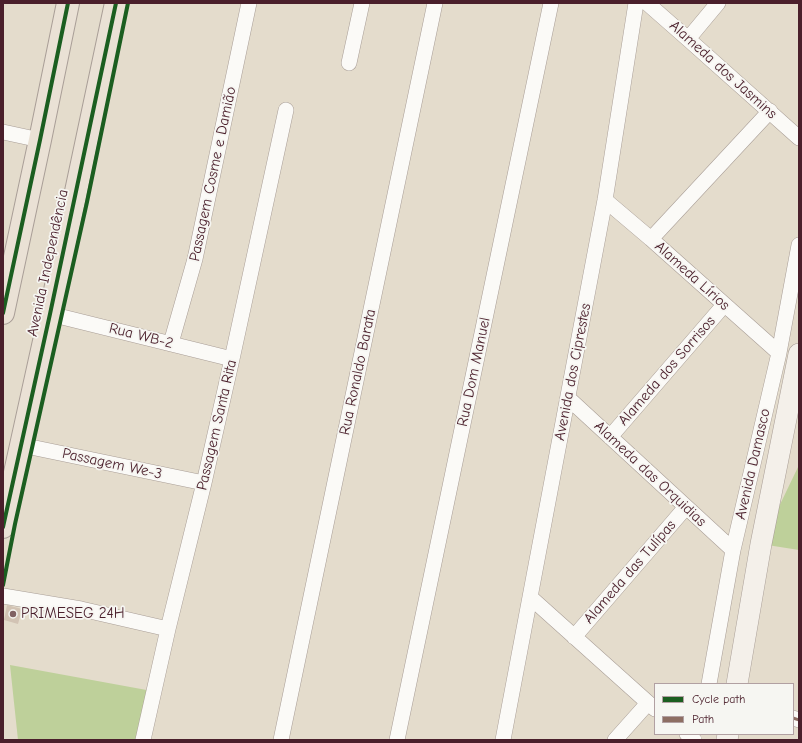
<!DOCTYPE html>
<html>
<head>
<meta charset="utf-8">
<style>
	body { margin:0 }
	#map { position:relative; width:802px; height:743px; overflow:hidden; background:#e4dccc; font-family:"Comic Neue",sans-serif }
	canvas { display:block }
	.frame { position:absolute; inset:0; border:4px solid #4a1f2b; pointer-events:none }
	.legend { position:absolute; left:654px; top:683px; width:140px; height:52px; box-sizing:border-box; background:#f6f6f2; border:1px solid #b1a0a2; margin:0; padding:5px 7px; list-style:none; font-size:12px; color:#4a1f2b }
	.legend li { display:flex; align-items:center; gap:8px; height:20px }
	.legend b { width:20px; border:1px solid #b1a0a2 }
</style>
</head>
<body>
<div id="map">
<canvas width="802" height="743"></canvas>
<div class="frame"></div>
<ul class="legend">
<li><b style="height:5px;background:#1b5e20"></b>Cycle path</li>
<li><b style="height:5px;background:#8d6e63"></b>Path</li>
</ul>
</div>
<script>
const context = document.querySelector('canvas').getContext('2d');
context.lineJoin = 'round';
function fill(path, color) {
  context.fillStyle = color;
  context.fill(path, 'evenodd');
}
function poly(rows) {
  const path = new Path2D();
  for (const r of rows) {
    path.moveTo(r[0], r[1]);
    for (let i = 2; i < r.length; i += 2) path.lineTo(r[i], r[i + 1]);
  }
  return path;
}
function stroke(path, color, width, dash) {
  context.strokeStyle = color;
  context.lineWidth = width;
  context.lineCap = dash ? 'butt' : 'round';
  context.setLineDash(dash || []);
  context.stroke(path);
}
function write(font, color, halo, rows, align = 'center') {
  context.font = font + ' "Comic Neue",sans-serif';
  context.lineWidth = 3.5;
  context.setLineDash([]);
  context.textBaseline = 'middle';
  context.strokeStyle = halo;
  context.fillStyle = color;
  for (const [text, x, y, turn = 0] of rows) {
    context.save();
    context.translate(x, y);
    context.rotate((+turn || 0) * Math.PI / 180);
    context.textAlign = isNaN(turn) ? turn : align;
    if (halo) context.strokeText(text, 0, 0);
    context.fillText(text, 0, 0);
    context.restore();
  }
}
const green = poly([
	[799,465,799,550,761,544],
	[10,665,152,691,142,740,18,740]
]);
const building = poly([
	[7,605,22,609,18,624,4,620]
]);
const street = poly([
	[647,3,688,39,799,138],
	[688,39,718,3],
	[349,63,362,3],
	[3,132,40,140],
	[605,200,651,239,779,353],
	[651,239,770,111],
	[50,314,232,359],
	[171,343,195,259,249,3],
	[568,398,733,550],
	[610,437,724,305],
	[21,445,204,483],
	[3,596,81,609,168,629],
	[530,597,655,709],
	[574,637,686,507],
	[709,684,733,550,779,353,799,245],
	[793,718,799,720],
	[687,734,694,740],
	[143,740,168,629,204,483,232,359,286,110],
	[281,740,435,3],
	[397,740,551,3],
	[503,740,605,200,636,3],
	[615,740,648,703]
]);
const secondary = poly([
	[737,684,761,544,799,354],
	[727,740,728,734]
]);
const primary = poly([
	[3,313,40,140,68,3],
	[3,527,50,314,116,3]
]);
const quiet = poly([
	[793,718,799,720]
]);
const cycleway = poly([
	[3,313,40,140,68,3],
	[3,527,50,314,116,3],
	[3,585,15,524,87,202,128,3]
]);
const markers = [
	[13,614,4,"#806163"]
];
const streetNames = [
	["Alameda dos Jasmins",723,70,42],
	["Passagem Cosme e Damião",213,174,-78],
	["Avenida Independência",48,263,-78],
	["Alameda Lírios",692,276,42],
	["Rua WB-2",141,336,14],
	["Alameda dos Sorrisos",667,371,-49],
	["Rua Ronaldo Barata",358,372,-78],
	["Rua Dom Manuel",474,372,-78],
	["Avenida dos Ciprestes",573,372,-79],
	["Passagem Santa Rita",217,425,-77],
	["Passagem We-3",112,464,12],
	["Avenida Damasco",753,464,-77],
	["Alameda das Orquidias",650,474,43],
	["Alameda das Tulípas",630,572,-49]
];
const poiNames = [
	["PRIMESEG 24H",21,614]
];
fill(green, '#bed09a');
fill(building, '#d2c3b4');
stroke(street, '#a99e97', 16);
stroke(secondary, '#a99e97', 22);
stroke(primary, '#a99e97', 24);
stroke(street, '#fbfaf7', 15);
stroke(secondary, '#f4f0ea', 21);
stroke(primary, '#eae1d5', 22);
stroke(quiet, '#8d6e63', 3, [6, 3]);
stroke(cycleway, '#1b5e20', 4);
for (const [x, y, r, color] of markers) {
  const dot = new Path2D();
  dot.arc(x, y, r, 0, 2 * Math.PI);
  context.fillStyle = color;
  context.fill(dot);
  stroke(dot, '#f6f6f2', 1.5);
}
write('15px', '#4a1f2b', '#f6f6f2', streetNames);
write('15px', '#4a1f2b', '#f6f6f2', poiNames, 'left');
</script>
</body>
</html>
